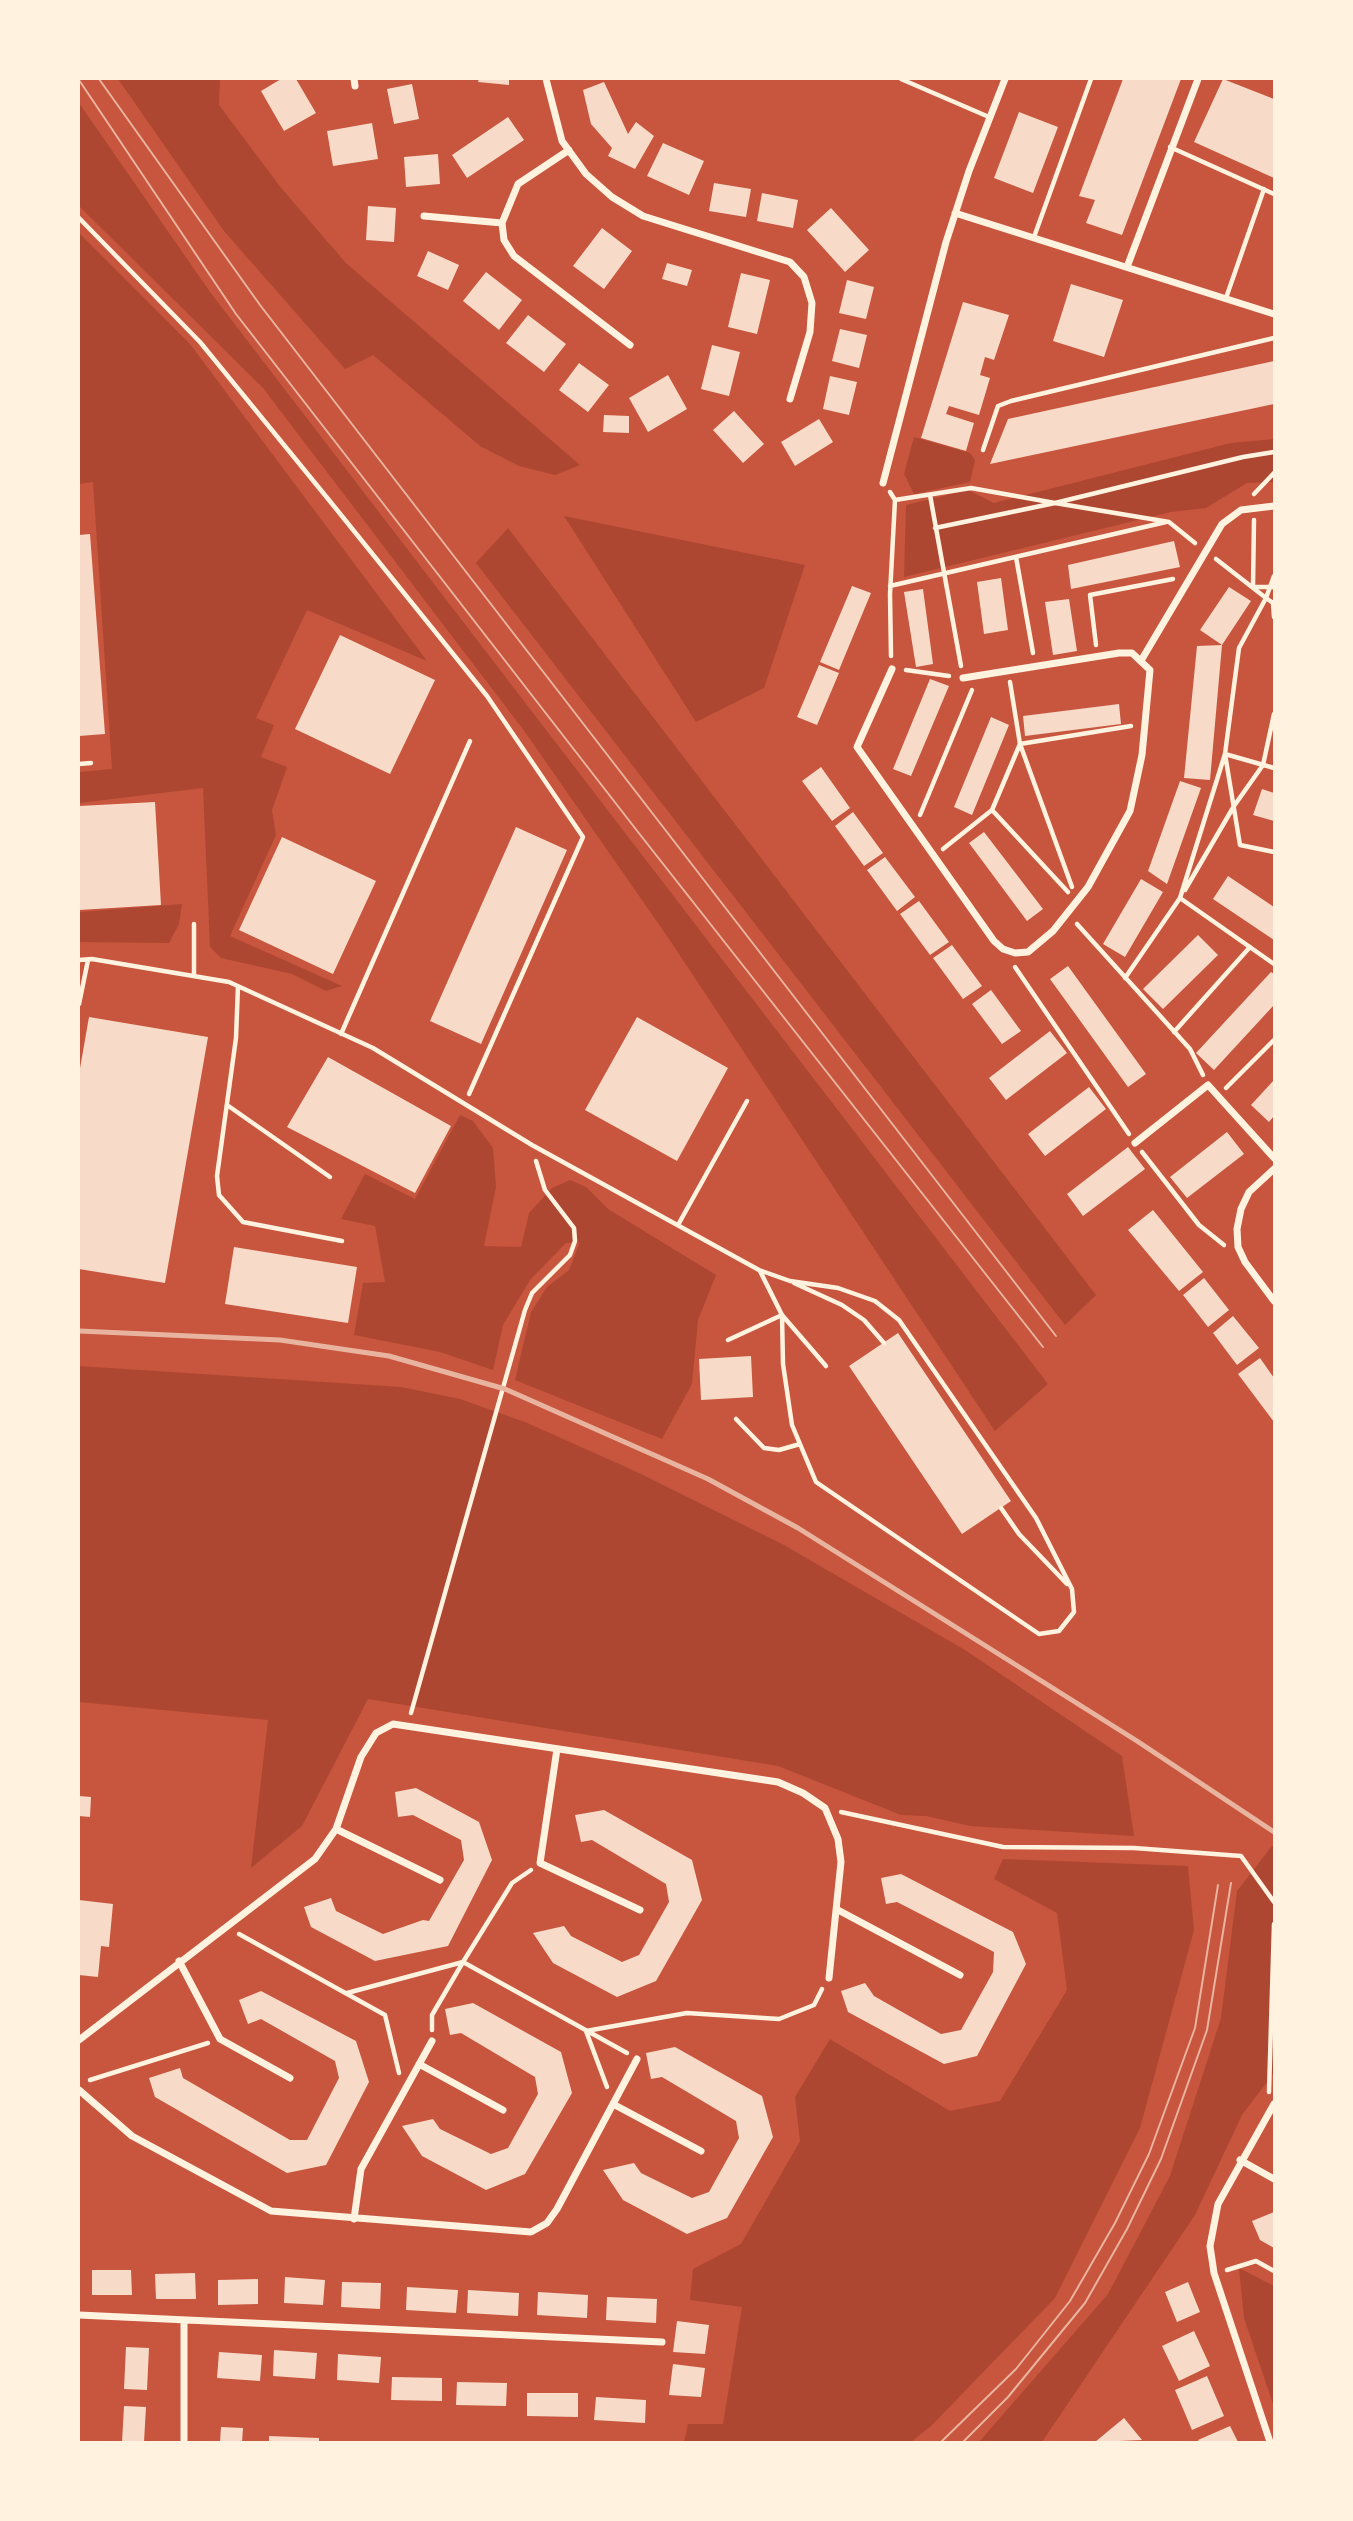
<!DOCTYPE html>
<html>
<head>
<meta charset="utf-8">
<style>
	body { margin:0 }
	#map { position:relative; width:1353px; height:2521px; overflow:hidden; background:#c8553d; font-family:Lato,sans-serif }
	canvas { display:block }
	.frame { position:absolute; inset:0; border:80px solid #fff3e0; pointer-events:none }
</style>
</head>
<body>
<div id="map">
<canvas width="1353" height="2521"></canvas>
<div class="frame"></div>
</div>
<script>
const context = document.querySelector('canvas').getContext('2d');
context.lineJoin = 'round';
function fill(path, color) {
  context.fillStyle = color;
  context.fill(path, 'evenodd');
}
function poly(rows) {
  const path = new Path2D();
  for (const r of rows) {
    path.moveTo(r[0], r[1]);
    for (let i = 2; i < r.length; i += 2) path.lineTo(r[i], r[i + 1]);
  }
  return path;
}
function stroke(path, color, width, dash) {
  context.strokeStyle = color;
  context.lineWidth = width;
  context.lineCap = dash ? 'butt' : 'round';
  context.setLineDash(dash || []);
  context.stroke(path);
}
const green = poly([
	[118,79,220,79,219,105,282,189,346,263,580,465,555,475,519,466,480,446,373,355,345,369,224,231],
	[79,103,210,292,1048,1384,995,1431,667,936,525,732,263,388,79,206],
	[79,233,190,344,427,661,307,610,256,718,274,725,261,757,287,767,272,810,276,835,230,936,342,986,326,991,292,974,221,958,210,947,203,788,79,803,79,772,112,769,93,482,79,484],
	[914,437,970,453,975,460,970,482,914,494,904,474],
	[1274,439,1274,482,1247,483,1206,508,1171,512,904,577,906,505,968,490,994,503,1231,443],
	[564,516,805,565,764,688,696,722],
	[508,528,1096,1295,1065,1325,476,563],
	[182,904,179,924,169,943,79,942,79,912],
	[460,1115,473,1121,493,1148,496,1187,484,1246,521,1247,529,1213,552,1188,570,1180,586,1187,608,1209,716,1275,698,1320,692,1384,662,1439,515,1380,531,1312,547,1287,569,1270,580,1242,566,1243,530,1280,503,1325,493,1370,440,1352,354,1335,363,1283,385,1282,375,1226,341,1219,365,1174,415,1199],
	[79,1366,401,1387,460,1399,525,1422,637,1472,784,1545,965,1650,1122,1756,1134,1836,970,1826,926,1816,901,1815,778,1766,368,1699,302,1826,251,1868,268,1720,79,1702],
	[1272,1846,1274,1848,1274,2073,1242,2115,1195,2215,1042,2442,979,2442,1108,2294,1170,2176,1221,2018,1237,1891],
	[1003,1859,1188,1866,1194,1930,1140,2128,1055,2298,931,2426,911,2442,684,2442,688,2424,723,2424,742,2307,690,2300,693,2269,741,2244,800,2141,795,2097,830,2039,950,2111,1000,2101,1067,1990,1057,1913,994,1879],
	[1239,2268,1274,2286,1274,2407,1244,2318]
]);
const building = poly([
	[281,79,296,79,316,113,284,131,261,91],
	[479,79,509,79,509,85,478,82],
	[1123,79,1181,79,1122,235,1086,223,1095,200,1079,196],
	[1223,79,1274,99,1274,178,1194,142],
	[604,82,628,134,636,122,654,136,635,169,608,156,612,148,591,124,583,90],
	[412,84,419,119,394,124,387,89],
	[1019,112,1058,127,1033,193,994,178],
	[508,117,524,140,467,178,452,155],
	[372,123,378,159,333,166,327,131],
	[663,143,704,161,689,195,647,176],
	[438,154,440,184,406,187,404,157],
	[714,183,751,189,746,217,709,211],
	[762,193,798,200,793,228,757,221],
	[368,206,396,208,394,242,366,240],
	[831,208,869,250,845,272,807,230],
	[602,228,632,251,604,289,573,266],
	[428,251,459,265,448,290,417,276],
	[667,263,692,270,687,286,662,279],
	[486,272,522,300,499,330,463,301],
	[741,273,770,280,757,334,728,327],
	[847,280,874,287,866,319,839,313],
	[1071,284,1123,300,1104,357,1053,341],
	[963,302,1009,315,994,360,985,357,980,375,990,378,979,415,949,406,946,414,974,423,966,451,921,438],
	[528,315,566,344,544,372,506,343],
	[840,329,867,335,859,368,832,361],
	[712,345,740,352,729,396,701,389],
	[1274,361,1274,404,990,464,1008,419],
	[579,363,609,385,588,412,559,390],
	[668,375,687,409,648,432,629,398],
	[830,376,857,382,849,415,823,409],
	[734,411,764,444,743,463,713,430],
	[604,415,629,416,629,433,603,432],
	[819,419,833,442,795,466,781,442],
	[90,534,105,734,79,736,79,535],
	[1174,541,1180,567,1071,589,1068,565],
	[1001,578,1008,630,984,634,977,582],
	[852,586,871,593,839,670,820,662],
	[1229,587,1251,601,1222,645,1210,780,1184,778,1197,646,1222,645,1200,630],
	[923,589,933,664,916,667,904,592],
	[1069,599,1077,651,1053,655,1045,602],
	[340,635,435,680,390,774,295,729],
	[819,665,839,673,817,725,797,717],
	[930,679,949,686,911,776,893,769],
	[1119,704,1121,724,1025,736,1023,716],
	[991,717,1009,725,972,815,954,807],
	[821,767,850,808,832,821,802,781],
	[1180,781,1201,788,1167,884,1148,871],
	[1262,789,1274,793,1274,821,1253,815],
	[155,802,161,905,79,910,79,806],
	[853,812,883,853,864,866,835,826],
	[516,827,567,850,481,1044,430,1021],
	[984,832,1043,909,1027,921,969,843],
	[282,837,376,881,333,974,239,930],
	[885,857,915,897,897,911,867,870],
	[1228,876,1274,907,1274,940,1213,899],
	[1141,879,1163,892,1125,957,1103,944],
	[919,901,949,942,930,955,900,914],
	[1198,935,1218,955,1163,1009,1143,989],
	[952,945,982,986,963,999,933,958],
	[1068,966,1146,1074,1128,1087,1050,979],
	[1271,972,1274,974,1274,1005,1214,1070,1196,1053],
	[991,990,1021,1031,1002,1044,972,1004],
	[89,1017,208,1037,165,1283,79,1269,79,1074],
	[637,1017,728,1068,677,1161,585,1110],
	[1050,1031,1067,1053,1006,1100,989,1078],
	[328,1057,451,1126,415,1193,287,1127],
	[1274,1080,1274,1116,1269,1122,1251,1105],
	[1089,1087,1106,1109,1045,1156,1028,1134],
	[1227,1132,1244,1154,1187,1198,1170,1177],
	[1128,1147,1145,1169,1083,1216,1067,1194],
	[1153,1210,1203,1272,1179,1291,1128,1230],
	[234,1247,357,1267,348,1323,225,1304],
	[1204,1278,1229,1310,1208,1327,1183,1295],
	[1233,1316,1259,1348,1237,1365,1213,1333],
	[898,1333,1011,1501,962,1534,849,1366],
	[751,1356,753,1397,701,1400,699,1359],
	[1260,1358,1274,1378,1274,1422,1238,1374],
	[416,1788,479,1822,492,1860,448,1946,375,1961,311,1927,304,1907,331,1898,336,1911,383,1934,423,1920,429,1921,464,1860,461,1840,413,1815,398,1817,395,1792],
	[79,1796,91,1797,90,1817,79,1816],
	[604,1810,692,1860,702,1900,656,1981,617,1997,553,1963,533,1933,564,1926,571,1936,622,1962,639,1955,669,1902,666,1884,592,1840,581,1842,575,1815],
	[901,1874,1013,1932,1026,1964,977,2056,944,2064,848,2012,841,1991,865,1983,874,1996,941,2034,961,2030,993,1972,994,1952,897,1902,886,1904,881,1878],
	[79,1900,113,1904,109,1947,101,1946,98,1977,79,1975],
	[261,1991,356,2041,369,2082,326,2165,287,2173,155,2097,149,2078,180,2068,183,2078,290,2140,307,2140,339,2078,335,2061,261,2019,248,2024,239,2000],
	[473,2003,561,2052,572,2093,525,2174,486,2190,422,2156,402,2126,433,2119,440,2129,491,2154,508,2148,538,2094,535,2077,461,2033,450,2035,445,2009],
	[675,2047,762,2096,773,2137,727,2218,687,2234,623,2200,603,2170,634,2163,641,2173,692,2198,709,2192,739,2138,736,2121,662,2077,651,2079,646,2053],
	[1274,2212,1274,2248,1260,2240,1252,2221],
	[92,2270,131,2270,132,2295,92,2295],
	[195,2273,196,2299,156,2299,155,2274],
	[285,2277,325,2280,323,2305,284,2303],
	[258,2279,258,2304,218,2305,218,2280],
	[342,2282,381,2283,380,2309,341,2307],
	[1188,2282,1200,2312,1177,2322,1165,2292],
	[407,2287,458,2290,456,2313,406,2310],
	[468,2290,519,2293,518,2316,467,2313],
	[538,2292,588,2295,587,2318,537,2315],
	[607,2297,657,2299,656,2323,606,2320],
	[677,2321,709,2325,705,2354,673,2352],
	[1194,2331,1210,2366,1179,2381,1162,2346],
	[126,2347,149,2348,147,2390,124,2389],
	[274,2350,317,2353,315,2379,273,2376],
	[219,2352,262,2355,260,2381,217,2378],
	[338,2354,381,2357,379,2383,337,2380],
	[673,2364,705,2368,701,2397,669,2395],
	[1207,2376,1224,2416,1192,2430,1175,2390],
	[392,2377,442,2378,442,2401,391,2400],
	[457,2382,507,2383,506,2406,456,2405],
	[527,2393,578,2393,578,2417,527,2416],
	[596,2397,646,2400,645,2423,594,2420],
	[124,2406,146,2407,144,2442,122,2442],
	[1124,2418,1142,2440,1095,2442],
	[1230,2426,1238,2442,1199,2442,1198,2440],
	[221,2427,243,2428,242,2442,220,2442],
	[269,2436,319,2438,319,2442,269,2442]
]);
const path = poly([
	[79,218,200,342,333,505,487,696,583,837,469,1094],
	[890,492,895,500,971,488,1055,503,1243,457,1274,452],
	[1254,494,1274,473],
	[930,495,961,666],
	[1254,520,1253,587,1274,587],
	[935,528,1055,503,1169,522,1195,543],
	[1016,557,1033,653],
	[1216,559,1266,598,1239,648,1225,754,1180,898,1274,964],
	[1274,576,1266,598,1273,603,1274,617],
	[890,586,1166,522],
	[1096,645,1090,595,1173,579],
	[891,656,890,594,895,500],
	[906,670,949,676],
	[1274,768,1225,754,1240,845,1274,852],
	[992,810,1068,892],
	[920,815,972,690],
	[943,849,992,810,1020,744,1010,682],
	[1072,887,1020,744,1131,726],
	[1185,890,1234,806,1263,765,1274,714],
	[1077,924,1190,1049,1203,1075],
	[1015,967,1129,1134],
	[1125,978,1180,898],
	[1174,1032,1250,947],
	[1226,1088,1274,1040],
	[1142,1152,1199,1225,1224,1245],
	[411,1713,525,1310,532,1293,570,1255,575,1241,574,1228,545,1190,536,1161],
	[841,1812,1003,1847,1134,1848,1241,1856,1274,1902],
	[239,1934,385,2015,399,2073],
	[347,1993,463,1962,512,1883,531,1870],
	[432,2030,432,2015,463,1962,627,2053],
	[90,2080,208,2043],
	[607,2087,586,2031,687,2013,779,2019,814,2005,822,1989],
	[1269,2092,1274,1924],
	[1227,2270,1256,2261,1274,2271]
]);
const service = poly([
	[901,79,989,117],
	[1170,147,1274,194],
	[1034,237,1091,79],
	[1226,298,1264,189],
	[983,450,998,406,1011,401,1274,338],
	[79,764,91,763],
	[79,960,92,959,229,982,373,1048,532,1145,759,1270,790,1281,838,1288,875,1301,899,1320,1036,1518,1072,1589,1074,1612,1059,1631,1039,1634,816,1482,792,1425,783,1364,782,1315],
	[194,976,194,924],
	[238,986,236,1038,217,1176,219,1195,243,1222,342,1241],
	[79,1004,88,960],
	[341,1034,470,741],
	[227,1105,330,1177],
	[678,1225,747,1101],
	[760,1271,782,1315,826,1366],
	[794,1283,842,1305,864,1320,884,1343],
	[728,1340,782,1315],
	[736,1419,764,1448,779,1450,800,1444],
	[1001,1508,1019,1534,1067,1584]
]);
const minor = poly([
	[354,79,355,86],
	[546,79,562,141,586,174,612,197,643,216,790,262,804,277,812,303,810,332,790,399],
	[569,150,518,184,502,223,504,240,514,256,630,345],
	[955,213,1274,314],
	[424,216,502,223],
	[1127,267,1198,79],
	[883,483,946,242,969,171,1005,79],
	[1142,659,1222,524,1241,510,1274,506],
	[892,669,857,747,994,941,1003,949,1015,953,1028,952,1053,931,1088,887,1130,811,1142,755,1150,670,1132,653,1119,653,963,678],
	[1135,1143,1208,1085,1274,1158],
	[1274,1169,1249,1192,1241,1209,1237,1229,1238,1247,1245,1262,1274,1301],
	[557,1749,540,1863,640,1910],
	[336,1829,440,1880],
	[838,1910,960,1975],
	[179,1961,220,2039,290,2078],
	[79,2040,315,1859,336,1829,361,1757,376,1733,393,1724,778,1782,803,1793,825,1808,838,1839,841,1862,829,1978],
	[419,2064,503,2110],
	[79,2090,132,2136,271,2211,531,2232,547,2223,557,2209,637,2059],
	[613,2104,701,2151],
	[1240,2160,1274,2179],
	[354,2219,361,2169,432,2041],
	[79,2315,662,2342],
	[184,2320,184,2442],
	[1270,2442,1214,2273,1210,2246,1218,2204,1274,2104]
]);
const tram = poly([
	[99,79,260,305,1056,1336],
	[79,80,236,314,638,832,1043,1347],
	[941,2442,1016,2369,1070,2301,1115,2223,1149,2154,1195,2028,1218,1885],
	[963,2442,1008,2397,1085,2303,1127,2229,1161,2159,1207,2030,1231,1883]
]);
const rail = poly([
	[79,1331,280,1340,389,1356,505,1389,708,1479,798,1528,1137,1741,1274,1832]
]);
fill(green, '#ae4732');
fill(building, '#f7dbc8');
stroke(path, '#fff3e0', 4.5);
stroke(service, '#fff3e0', 4.5);
stroke(minor, '#fff3e0', 7);
stroke(tram, '#e9b49f', 2);
stroke(rail, '#e9b49f', 5);
</script>
</body>
</html>
